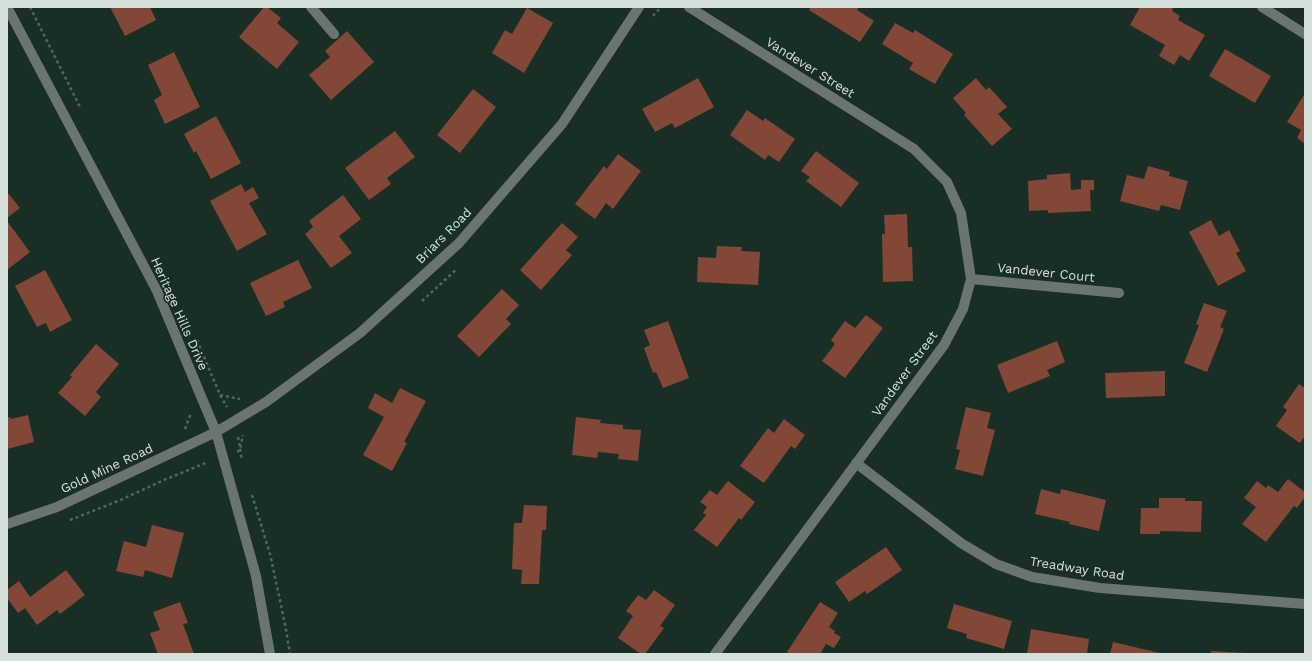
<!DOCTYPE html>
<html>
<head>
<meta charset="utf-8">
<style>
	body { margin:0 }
	#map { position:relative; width:1312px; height:661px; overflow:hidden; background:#192f26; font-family:"Work Sans",sans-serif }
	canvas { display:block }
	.frame { position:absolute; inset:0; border:8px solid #d4e1db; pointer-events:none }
</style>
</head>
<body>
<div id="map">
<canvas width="1312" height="661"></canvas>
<div class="frame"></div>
</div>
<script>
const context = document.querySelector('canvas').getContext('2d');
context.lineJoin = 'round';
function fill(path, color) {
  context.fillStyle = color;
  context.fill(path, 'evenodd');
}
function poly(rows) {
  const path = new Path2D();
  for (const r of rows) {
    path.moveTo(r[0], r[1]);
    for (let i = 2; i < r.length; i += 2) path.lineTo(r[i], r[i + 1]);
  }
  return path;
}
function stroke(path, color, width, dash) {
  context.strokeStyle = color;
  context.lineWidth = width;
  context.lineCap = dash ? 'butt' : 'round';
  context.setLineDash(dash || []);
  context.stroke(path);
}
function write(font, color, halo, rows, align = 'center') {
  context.font = font + ' "Work Sans",sans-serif';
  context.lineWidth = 3.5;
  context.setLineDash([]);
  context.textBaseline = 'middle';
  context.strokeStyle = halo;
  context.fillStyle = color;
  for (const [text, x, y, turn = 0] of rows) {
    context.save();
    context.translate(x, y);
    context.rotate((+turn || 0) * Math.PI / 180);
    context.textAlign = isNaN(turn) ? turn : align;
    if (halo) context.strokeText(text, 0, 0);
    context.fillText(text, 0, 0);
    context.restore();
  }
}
const building = poly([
	[110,7,150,7,156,20,125,36],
	[264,7,267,7,281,18,277,23,299,42,277,69,239,37],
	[811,7,859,7,857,10,874,21,860,42,809,10],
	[1140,7,1171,7,1173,9,1172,11,1180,16,1178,20,1205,35,1189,61,1180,55,1174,65,1159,56,1165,45,1130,25],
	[527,8,553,23,524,73,492,53,505,30,512,34],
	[895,23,913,33,915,30,953,54,935,84,909,69,913,63,882,44],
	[347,31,374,62,331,100,309,75,330,57,325,51],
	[1225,49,1271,76,1255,103,1209,76],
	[174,52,200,107,165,124,154,100,162,95,148,65],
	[698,78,714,107,675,128,672,123,655,132,642,109],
	[976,78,986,90,989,87,1007,107,998,114,1012,129,992,146,964,115,966,113,953,98],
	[473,89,496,107,460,153,437,135],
	[1304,95,1305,96,1305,144,1297,138,1301,130,1287,122],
	[747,110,763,121,765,118,795,139,779,162,768,155,765,160,730,135],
	[216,116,241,163,211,179,196,151,194,153,184,134],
	[395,131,415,157,387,178,391,184,369,200,345,168],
	[816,151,859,183,841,207,806,181,810,177,801,171],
	[618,154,641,171,613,209,606,203,595,219,575,204,604,166,607,169],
	[1148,166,1170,172,1169,176,1188,181,1180,210,1161,205,1159,211,1120,201,1127,175,1144,179],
	[1070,173,1071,190,1081,189,1081,180,1094,180,1094,190,1090,190,1091,211,1048,213,1048,210,1029,211,1028,181,1047,179,1047,175],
	[241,184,245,192,253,187,259,198,249,203,267,234,237,251,210,201],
	[9,194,20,208,7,218,7,195],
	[343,195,361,219,339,236,352,253,331,268,305,234,313,227,309,221],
	[907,214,908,247,912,247,913,281,883,282,882,234,885,234,884,215],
	[1211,220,1219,236,1229,230,1240,251,1236,253,1246,271,1218,286,1189,232],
	[7,221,30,252,7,270],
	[562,223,578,237,566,250,572,255,541,290,520,270],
	[717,246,742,247,741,251,760,252,758,285,697,282,698,257,716,258],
	[298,260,312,288,283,302,285,307,266,316,250,283],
	[45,270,72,320,50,332,46,323,37,327,15,286],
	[502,289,519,305,506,319,511,324,479,357,457,336],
	[1204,303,1227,311,1220,327,1224,329,1207,372,1184,363,1199,325,1196,324],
	[866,315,883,328,845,378,822,361,835,344,831,340,845,321,855,328],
	[668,321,689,378,663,388,656,372,653,373,644,348,650,345,644,330],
	[1057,341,1065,362,1047,370,1050,376,1008,393,997,365],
	[96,344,119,364,96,392,101,397,85,416,58,393,72,377,70,375],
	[1165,371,1165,396,1106,398,1105,373],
	[1299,384,1305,388,1305,436,1300,443,1276,426,1287,410,1283,407],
	[400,388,426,401,404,442,407,443,392,471,363,455,384,417,368,408,375,393,392,403],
	[966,407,991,413,987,428,995,430,983,476,955,469,960,450,956,449],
	[28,415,34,442,7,449,7,418,10,417,11,419],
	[576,417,601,420,600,423,623,425,623,429,641,430,638,461,618,459,619,454,598,452,597,458,572,455],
	[784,419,805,435,795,449,791,446,764,483,740,466,768,428,774,433],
	[1288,479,1305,492,1305,497,1297,508,1294,506,1266,542,1242,524,1256,507,1244,498,1257,481,1266,488,1268,485,1278,492],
	[728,481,755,502,741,520,739,518,717,547,694,530,706,515,703,513,707,507,700,502,710,490,717,495],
	[1041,489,1060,494,1061,489,1106,500,1099,531,1069,524,1070,522,1035,514],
	[1159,498,1185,498,1185,501,1202,501,1201,532,1160,531,1160,534,1140,534,1141,508,1159,508],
	[524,505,547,506,546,530,542,530,539,584,521,584,522,570,512,569,514,523,522,523],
	[152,525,184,533,172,578,145,570,143,577,116,571,124,541,146,547],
	[886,547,902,570,867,594,865,591,849,602,835,582],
	[66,570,85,595,60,614,57,610,37,625,25,608,18,613,7,598,7,590,19,581,30,597],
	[654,590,675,605,660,626,664,628,645,654,641,654,618,638,633,616,626,611,638,595,646,600],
	[180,602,188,623,183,624,194,654,158,654,150,633,160,630,153,612],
	[820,602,838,613,829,627,835,631,834,633,841,637,834,648,826,644,820,654,790,654,787,652],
	[954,604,1012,621,1004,649,966,638,967,634,947,628],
	[1031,629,1089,639,1087,654,1027,654],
	[1113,642,1160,653,1160,654,1110,654],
	[1211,651,1246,653,1246,654,1211,654]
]);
const path = poly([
	[30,7,80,107],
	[653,16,661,7],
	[422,301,457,269],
	[197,340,220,395,227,407],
	[220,395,240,399],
	[185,429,191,413],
	[238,437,242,460],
	[237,452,240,450,243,435],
	[252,495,270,554,285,624,290,654],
	[70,520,118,501,164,480,208,462]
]);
const minor = poly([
	[7,7,157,291,216,432,256,576,270,654],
	[311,7,334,34],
	[689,7,914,149,947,182,961,213,971,279,963,309,944,345,715,654],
	[1262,7,1305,34],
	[971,279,1119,293],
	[856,463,961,543,996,564,1032,577,1100,588,1305,604],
	[7,524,57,507,216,432,266,402,360,333,459,243,562,124,639,7]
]);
const streetNames = [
	["Vandever Street",810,68,32],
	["Briars Road",444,236,-45],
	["Vandever Court",1046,273,6],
	["Heritage Hills Drive",179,314,66],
	["Vandever Street",905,374,-54],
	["Gold Mine Road",107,469,-25],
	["Treadway Road",1077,569,9]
];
fill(building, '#824737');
stroke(path, '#52655d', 2.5, [3, 3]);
stroke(minor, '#6b7570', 10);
write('13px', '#d4e1db', '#192f26', streetNames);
</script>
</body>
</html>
